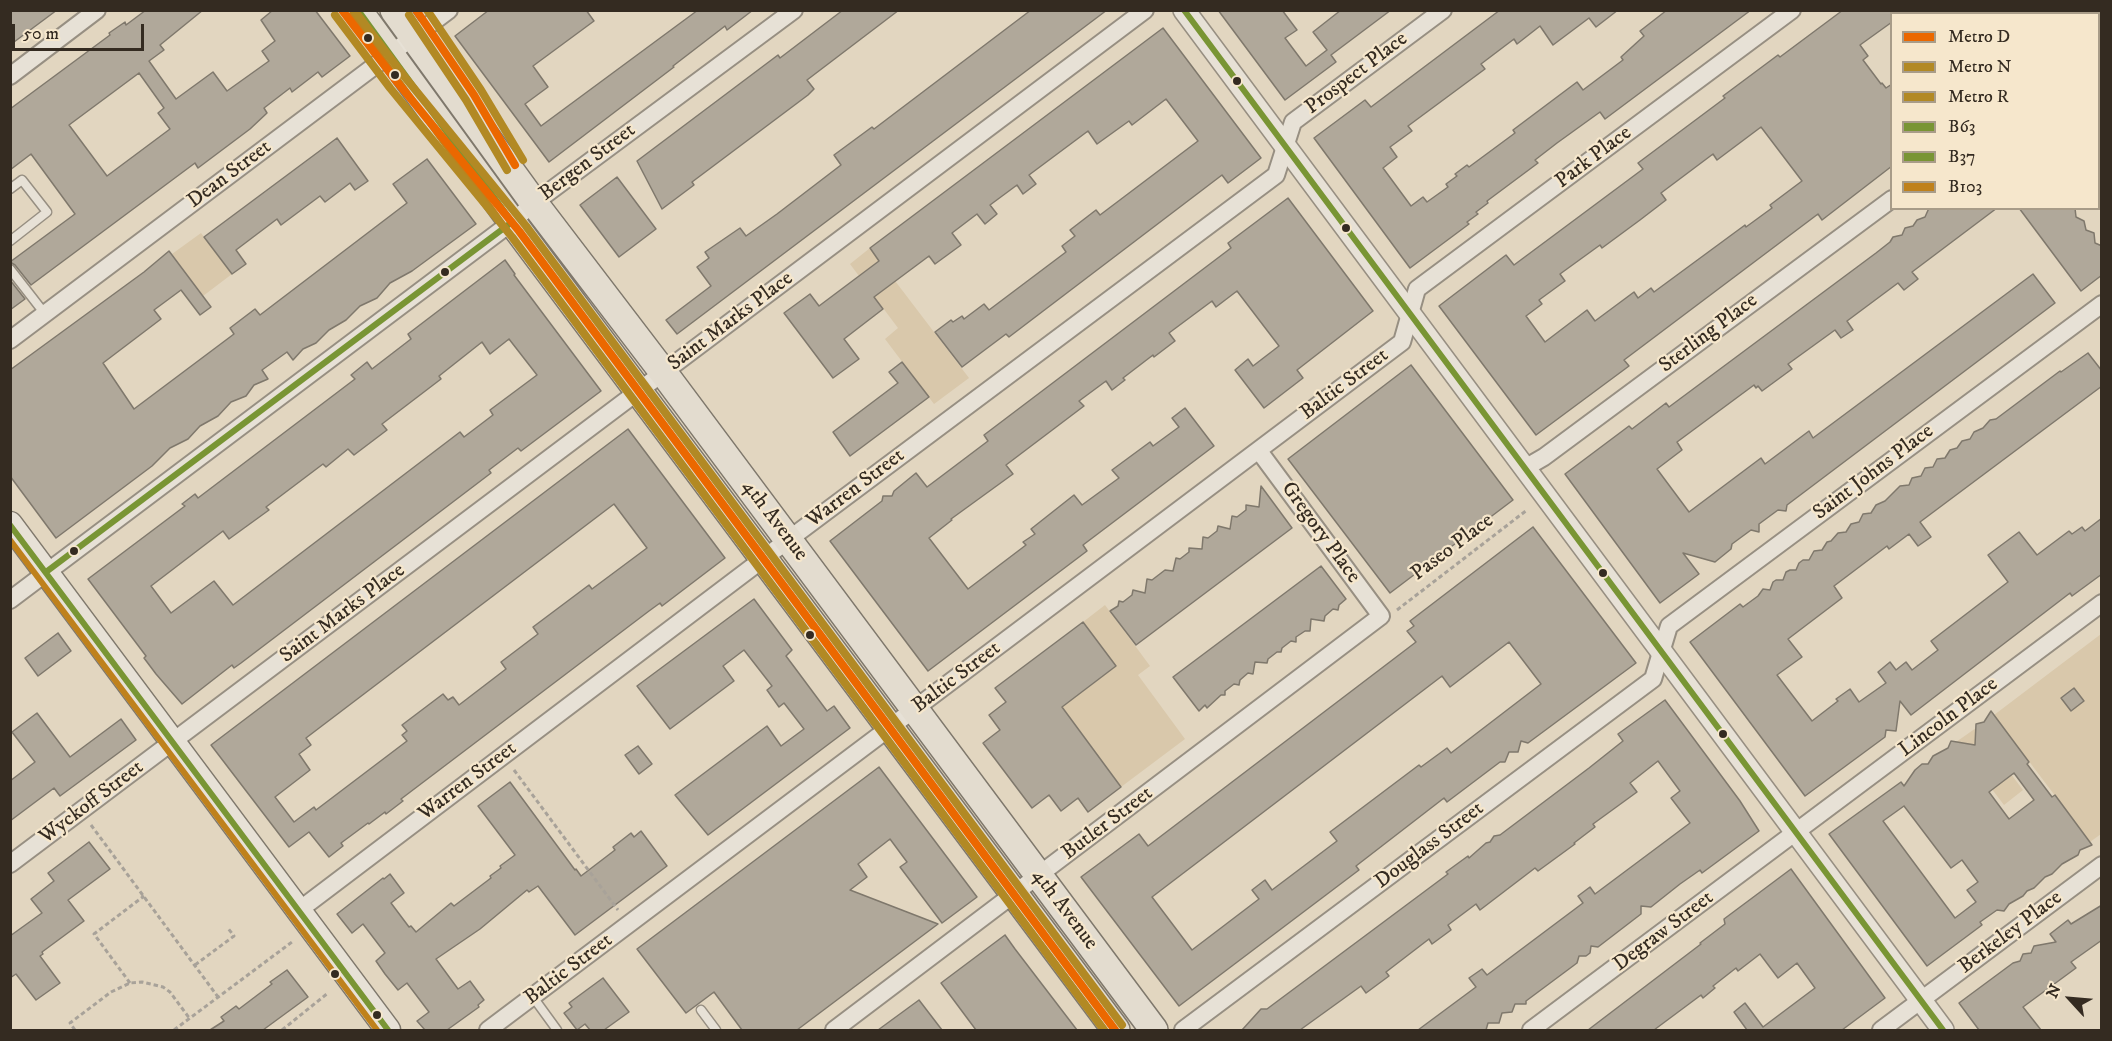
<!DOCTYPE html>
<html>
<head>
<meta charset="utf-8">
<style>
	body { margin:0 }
	#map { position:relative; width:2112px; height:1041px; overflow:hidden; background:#e2d6c0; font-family:"IM FELL DW Pica",serif }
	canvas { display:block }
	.frame { position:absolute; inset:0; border:12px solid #342b21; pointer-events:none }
	.legend { position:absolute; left:1890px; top:12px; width:210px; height:198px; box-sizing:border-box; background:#f6e7cc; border:2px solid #a89c88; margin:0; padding:8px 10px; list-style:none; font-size:18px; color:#342b21 }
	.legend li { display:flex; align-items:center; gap:12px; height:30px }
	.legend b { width:30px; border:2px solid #a89c88 }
	.north { position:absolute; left:2040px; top:969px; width:60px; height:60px; -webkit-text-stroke:4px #f6e7cc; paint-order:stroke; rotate:296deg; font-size:16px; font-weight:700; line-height:24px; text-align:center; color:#342b21 }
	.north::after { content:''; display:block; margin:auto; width:21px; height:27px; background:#342b21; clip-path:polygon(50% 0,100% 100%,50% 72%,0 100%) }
	.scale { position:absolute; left:12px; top:24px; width:132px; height:27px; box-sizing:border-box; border:3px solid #342b21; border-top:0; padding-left:8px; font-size:18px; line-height:21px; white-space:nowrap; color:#342b21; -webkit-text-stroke:4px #f6e7cc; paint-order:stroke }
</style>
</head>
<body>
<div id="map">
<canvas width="2112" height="1041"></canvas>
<div class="frame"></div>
<ul class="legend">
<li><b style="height:8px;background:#eb6800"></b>Metro D</li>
<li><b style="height:8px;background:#b28924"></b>Metro N</li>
<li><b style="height:8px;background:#b28924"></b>Metro R</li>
<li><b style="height:8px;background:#799534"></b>B63</li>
<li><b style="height:8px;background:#799534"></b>B37</li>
<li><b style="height:8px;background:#bf811c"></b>B103</li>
</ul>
<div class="north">N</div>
<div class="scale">50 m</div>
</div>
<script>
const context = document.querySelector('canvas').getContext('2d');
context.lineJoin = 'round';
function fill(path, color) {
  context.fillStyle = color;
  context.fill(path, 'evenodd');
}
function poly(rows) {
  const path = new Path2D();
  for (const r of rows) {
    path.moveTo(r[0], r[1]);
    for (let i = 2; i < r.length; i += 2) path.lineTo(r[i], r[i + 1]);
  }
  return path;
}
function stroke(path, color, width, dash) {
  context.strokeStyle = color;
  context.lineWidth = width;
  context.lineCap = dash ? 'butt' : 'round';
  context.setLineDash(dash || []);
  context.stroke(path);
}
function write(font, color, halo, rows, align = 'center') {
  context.font = font + ' "IM FELL DW Pica",serif';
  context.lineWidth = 4.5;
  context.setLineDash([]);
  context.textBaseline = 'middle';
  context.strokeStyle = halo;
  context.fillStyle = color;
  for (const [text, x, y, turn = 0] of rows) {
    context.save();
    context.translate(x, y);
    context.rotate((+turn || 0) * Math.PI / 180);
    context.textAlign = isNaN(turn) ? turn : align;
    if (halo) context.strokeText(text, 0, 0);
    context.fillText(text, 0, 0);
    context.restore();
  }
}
const green = poly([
	[201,233,232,274,203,296,172,254],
	[870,248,969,378,934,404,885,339,898,328,850,264],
	[1105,605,1150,666,1138,675,1185,739,1121,787,1062,707,1115,667,1083,622],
	[2101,634,2101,834,2090,842,1994,715],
	[1976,728,2023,790,2004,805,1956,742]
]);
const building = poly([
	[10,10,57,10,10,45,10,10],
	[146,10,203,10,160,45,164,50,149,61,176,99,213,72,227,91,269,61,262,51,275,41,261,20,273,10,315,10,350,56,322,77,318,72,292,92,290,88,264,108,267,113,250,129,198,168,195,163,31,285,15,265,10,262,75,214,31,154,10,170,10,109,110,35,109,33,125,22,126,25,146,10],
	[139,73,164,108,158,113,170,129,107,176,69,125,139,73],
	[489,10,586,10,594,21,533,66,548,87,525,104,541,126,698,10,753,10,727,30,725,26,673,66,674,67,549,162,455,36,489,10],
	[843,10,899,10,807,80,814,89,808,95,692,182,694,185,662,209,637,161,778,55,780,58,843,10],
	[1031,10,1107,10,677,334,666,320,711,286,697,267,709,258,705,252,740,228,746,236,777,214,841,165,834,155,872,127,874,129,1031,10],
	[1218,10,1282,10,1297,30,1285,38,1306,66,1327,50,1313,32,1341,10,1391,10,1331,55,1336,62,1285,100,1218,10],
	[1500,10,1618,10,1596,27,1589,18,1553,45,1540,26,1517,44,1514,39,1481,64,1485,69,1408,126,1412,131,1390,147,1397,157,1383,168,1411,206,1423,197,1427,202,1448,187,1446,184,1457,176,1455,174,1467,165,1469,167,1515,133,1513,130,1577,82,1583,90,1623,60,1621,57,1644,36,1640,31,1667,10,1751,10,1605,119,1600,112,1557,143,1535,160,1538,163,1487,201,1488,203,1476,212,1478,214,1467,222,1469,224,1410,268,1314,138,1365,100,1371,107,1500,10],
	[1843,10,1892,10,1892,22,1860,45,1868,56,1863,60,1881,84,1882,83,1886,88,1892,84,1892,166,1822,220,1818,214,1624,360,1629,366,1536,435,1439,306,1506,255,1514,265,1643,169,1638,163,1725,98,1723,96,1778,55,1780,57,1843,10],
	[1761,127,1802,181,1770,205,1772,208,1746,227,1745,225,1654,292,1651,288,1638,298,1634,292,1595,321,1587,310,1545,342,1526,316,1542,304,1539,300,1565,281,1560,274,1600,245,1602,248,1640,220,1666,200,1661,193,1713,154,1717,160,1761,127],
	[1163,28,1261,158,1228,183,1222,175,1009,337,1006,334,962,367,935,332,951,320,953,322,962,316,964,319,984,304,989,310,1066,252,1062,246,1075,236,1070,230,1096,210,1100,215,1198,141,1166,99,1132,125,1129,121,1097,144,1088,131,1029,175,1036,184,1023,194,1017,185,990,205,997,214,985,224,977,214,952,233,961,245,935,264,929,256,874,297,883,309,844,339,859,359,833,378,784,313,810,294,819,306,879,261,870,248,1163,28],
	[337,138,368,181,355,190,350,183,325,202,320,196,281,225,277,219,236,250,246,264,232,274,204,237,337,138],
	[427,159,476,224,412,271,390,283,377,298,360,306,346,320,329,330,316,343,303,349,293,360,287,352,262,370,268,379,254,385,246,396,231,402,218,416,200,426,188,439,170,448,152,466,56,538,10,476,10,370,144,272,169,251,211,307,200,315,181,290,154,310,161,319,103,363,134,409,234,334,230,328,255,309,260,315,407,203,393,184,427,159],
	[617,177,656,229,619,257,580,205,617,177],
	[1288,198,1373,311,1297,370,1303,378,1264,408,1235,370,1248,359,1253,366,1279,346,1237,291,1216,307,1212,301,1169,333,1175,341,1154,357,1153,355,1123,378,1125,380,1112,390,1106,381,1079,401,1084,406,1006,465,1013,474,951,519,952,520,929,538,968,589,1026,545,1023,542,1035,534,1031,529,1074,495,1082,505,1119,478,1112,470,1150,442,1153,446,1179,427,1172,418,1185,408,1214,446,1083,545,1087,551,928,671,830,541,882,501,883,496,892,496,894,491,916,473,927,487,939,478,988,441,984,435,1231,248,1228,243,1288,198],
	[1929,208,1997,208,1912,272,1918,279,1904,290,1898,283,1847,321,1853,330,1841,338,1835,330,1788,364,1792,369,1762,391,1758,386,1756,388,1754,385,1677,442,1682,450,1657,469,1689,512,1761,458,1765,464,1809,431,1813,438,2033,274,2055,303,1787,505,1786,511,1778,510,1759,524,1759,532,1751,530,1732,544,1731,549,1715,562,1683,553,1699,574,1660,603,1565,474,1629,426,1632,429,1666,403,1669,407,1876,253,1890,242,1893,237,1902,235,1905,228,1913,226,1917,220,1925,217,1929,208],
	[2019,208,2075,208,2076,217,2084,221,2086,230,2094,233,2095,243,2102,246,2102,275,2081,291,2019,208],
	[505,260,515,274,514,275,601,391,521,451,518,448,489,470,491,473,241,663,234,668,232,665,182,704,156,674,144,658,146,656,88,579,185,506,182,504,195,494,198,498,355,379,351,375,367,362,372,369,411,339,408,334,505,260],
	[509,339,537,375,490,410,493,415,464,437,460,432,233,605,214,581,171,613,151,586,223,531,229,539,269,510,266,507,323,464,326,467,348,449,354,455,387,430,382,424,441,379,439,376,482,342,490,354,509,339],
	[10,280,25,299,10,310,10,280],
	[2088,353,2102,371,2102,386,1920,522,1931,537,1918,546,1909,534,1889,549,1887,546,1834,586,1842,598,1788,639,1802,657,1777,675,1812,721,1838,701,1836,699,1850,689,1859,702,1886,683,1878,672,1890,662,1896,670,1906,662,1912,670,1938,650,1931,641,2008,582,1988,555,2019,532,2037,555,2069,531,2072,534,2082,527,2085,531,2102,518,2102,574,2072,596,2070,593,1911,715,1900,701,1896,731,1886,730,1885,737,1805,796,1690,642,1740,604,1743,607,1758,596,1763,589,1770,590,1773,582,1776,580,1783,580,1786,572,1790,570,1796,570,1799,563,1803,560,1809,560,1814,551,1822,550,1827,542,1831,541,1838,533,1846,532,1851,524,1859,522,1863,514,1871,513,1876,505,1885,501,1900,486,1909,485,1912,478,1921,476,1925,468,1933,467,1937,459,1945,458,1950,450,1957,448,1962,441,1970,439,1974,432,1983,428,1990,420,1996,419,2060,371,2061,372,2088,353],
	[902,362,929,397,850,456,833,432,898,383,889,372,902,362],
	[1411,365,1513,500,1390,593,1288,459,1411,365],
	[628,429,725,558,662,606,660,603,649,611,401,799,403,801,386,814,385,812,369,824,368,823,341,843,343,846,329,857,309,832,289,847,211,745,628,429],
	[614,504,647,548,592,589,589,585,533,627,538,634,501,662,506,669,459,705,453,697,448,700,443,694,402,725,407,731,402,735,407,741,316,810,314,807,294,822,275,797,310,770,299,754,311,745,306,738,614,504],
	[1261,486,1292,528,1136,645,1110,611,1118,606,1119,601,1123,602,1132,595,1133,590,1145,593,1147,579,1152,580,1165,570,1173,571,1176,558,1180,559,1189,552,1189,548,1202,549,1203,537,1208,538,1217,531,1218,526,1230,529,1232,516,1237,517,1246,510,1246,505,1259,507,1261,486],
	[1533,527,1636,663,1528,743,1521,741,1518,752,1509,752,1505,762,1500,762,1447,802,1444,798,1356,866,1359,870,1179,1006,1081,877,1139,834,1148,846,1416,642,1407,631,1414,626,1410,621,1533,527],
	[1509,642,1541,684,1451,753,1447,748,1421,767,1419,765,1330,832,1337,841,1272,890,1265,880,1252,890,1259,899,1192,950,1152,897,1442,676,1450,687,1509,642],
	[1321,566,1346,599,1339,605,1338,610,1333,609,1325,616,1324,621,1311,619,1310,631,1305,631,1296,637,1296,642,1291,641,1282,648,1281,652,1277,652,1268,659,1267,663,1255,662,1253,674,1248,673,1240,680,1239,685,1234,684,1225,691,1225,695,1221,695,1207,708,1205,705,1199,711,1173,677,1321,566],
	[754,599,792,650,786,656,795,668,827,711,834,706,850,728,708,835,675,795,767,726,781,746,804,729,784,703,779,707,767,690,772,686,744,650,723,666,734,681,670,729,637,686,754,599],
	[1083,622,1116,666,1062,707,1121,787,1088,812,1078,798,1061,811,1049,795,1032,808,983,743,1000,730,989,715,1006,702,995,688,1083,622],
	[58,633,71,651,38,676,25,658,58,633],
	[2074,688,2084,701,2071,711,2061,698,2074,688],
	[1665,700,1740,801,1759,831,1702,873,1700,870,1680,884,1651,907,1641,906,1641,914,1598,947,1591,946,1590,953,1586,956,1579,956,1577,963,1526,1001,1526,1004,1515,1004,1512,1012,1502,1013,1499,1023,1488,1023,1486,1030,1418,1030,1476,987,1469,978,1482,969,1487,975,1583,903,1578,896,1590,887,1595,894,1690,823,1671,798,1680,791,1658,761,1630,783,1637,792,1593,824,1595,827,1574,843,1575,844,1538,871,1535,868,1480,910,1476,904,1448,925,1451,930,1432,944,1429,939,1386,972,1389,976,1366,993,1361,986,1300,1030,1242,1030,1261,1009,1267,1009,1271,1006,1448,874,1446,872,1468,856,1469,858,1486,843,1490,842,1494,836,1500,835,1589,768,1623,741,1618,734,1665,700],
	[1991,711,2029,762,2027,764,2052,797,2055,795,2092,845,2080,850,2078,855,2062,864,2052,874,2045,877,2034,888,2027,891,2023,896,2009,904,2004,911,1997,910,1980,922,1982,925,1927,966,1829,834,1901,782,1904,786,1915,770,1922,764,1928,764,1933,756,1948,748,1951,741,1975,745,1976,724,1984,722,1991,711],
	[2014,773,2034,800,2009,819,1989,792,2014,773],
	[1904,806,1951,868,1962,860,1978,882,1967,890,1976,902,1955,918,1883,821,1904,806],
	[37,713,70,757,121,719,136,740,60,796,54,788,10,821,10,781,35,762,12,732,37,713],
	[638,746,652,764,639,774,625,755,638,746],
	[879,767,977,897,942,923,900,867,907,862,890,839,858,864,867,877,850,890,938,924,797,1030,742,1030,714,992,686,1013,637,949,879,767],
	[510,782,575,870,576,869,581,876,615,850,613,847,631,833,634,837,641,831,667,866,575,935,538,886,529,892,527,890,480,929,436,959,458,989,470,981,484,1000,478,1005,479,1007,447,1030,425,1030,417,1021,429,1012,407,983,398,990,385,974,376,961,385,953,363,924,352,933,337,914,383,878,384,879,390,874,404,893,391,903,409,927,411,926,416,932,451,903,454,906,491,878,490,876,501,868,500,866,515,855,478,806,510,782],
	[89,842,110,869,68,900,84,921,42,952,43,954,40,956,60,983,36,1000,16,974,10,978,10,936,42,913,31,899,54,881,48,873,89,842],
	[1791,869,1885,998,1842,1030,1747,1030,1734,1012,1745,1003,1763,1027,1815,988,1797,963,1778,978,1760,954,1738,971,1736,968,1713,986,1715,988,1703,998,1701,995,1654,1030,1588,1030,1701,944,1700,943,1725,924,1724,919,1791,869],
	[2102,905,2102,940,2071,962,2076,968,2023,1007,2041,1030,1979,1030,1959,1003,2013,963,2020,961,2023,954,2031,953,2034,946,2056,942,2050,934,2068,920,2071,924,2102,905],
	[1005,935,1015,949,1077,1030,976,1030,941,983,1005,935],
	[287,970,308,997,263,1030,210,1030,224,1021,221,1017,236,1006,239,1009,272,984,270,982,287,970],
	[603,978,629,1012,604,1030,590,1030,585,1024,577,1030,564,1013,572,1007,569,1003,603,978],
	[919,1000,942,1030,878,1030,919,1000]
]);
const path = poly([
	[1397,610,1527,510],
	[514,770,618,910],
	[91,825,218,997],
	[195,965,234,936,227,927],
	[130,983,94,934,144,896],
	[75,1030,70,1023,111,992,130,983,142,982,163,987,170,992,190,1019],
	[174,1030,292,942],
	[282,1030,328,993]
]);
const service = poly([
	[10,189,22,180,47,212,10,241],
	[10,269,45,314],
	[533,997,557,1030],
	[701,1010,716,1030]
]);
const minor = poly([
	[2098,45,2102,42],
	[10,76,97,10],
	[10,340,449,10],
	[1525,468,1544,457,1892,199],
	[10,600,512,222,534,203,794,10],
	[10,864,1145,10],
	[298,911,788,540,1276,175,1293,122,1443,10],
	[488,1030,1402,342,1417,289,1792,10],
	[834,1030,1381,616,1259,451],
	[1183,1030,1653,679,1669,626,2102,304],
	[1531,1030,2102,603],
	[1881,1030,2102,865]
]);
const tertiary = poly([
	[1184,10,1943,1030],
	[1968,10,1970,14],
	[2098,187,2102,191]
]);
const secondary = poly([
	[10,524,388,1030]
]);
const primary = poly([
	[358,10,512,222,1116,1030],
	[394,10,534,203,663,372,1154,1030]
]);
const bus1 = poly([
	[1184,10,1943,1030]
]);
const bus2 = poly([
	[10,525,388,1030],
	[46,572,512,222,358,10]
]);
const bus3 = poly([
	[351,15,505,227,1105,1030],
	[10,540,377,1030]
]);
const metro1 = poly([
	[342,10,397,82,519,231,1115,1030],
	[416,10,474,95,515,165]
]);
const metro2 = poly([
	[335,15,390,88,512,237,1104,1030],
	[409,15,466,100,507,170]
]);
const metro3 = poly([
	[354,10,404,76,526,226,1122,1025],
	[427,10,481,90,523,160]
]);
const markers = [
	[368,38,5,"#342b21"],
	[395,75,5,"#342b21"],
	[1237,81,5,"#342b21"],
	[1346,228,5,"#342b21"],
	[445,272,5,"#342b21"],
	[74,551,5,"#342b21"],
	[1603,573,5,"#342b21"],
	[810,635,5,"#342b21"],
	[1723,734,5,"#342b21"],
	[335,974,5,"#342b21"],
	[377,1015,5,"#342b21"]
];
const streetNames = [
	["Prospect Place",1357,74,-37],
	["Park Place",1594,158,-37],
	["Bergen Street",588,163,-37],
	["Dean Street",230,175,-37],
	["Saint Marks Place",731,322,-37],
	["Sterling Place",1709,334,-37],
	["Baltic Street",1345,385,-37],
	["Saint Johns Place",1874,473,-37],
	["Warren Street",856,489,-37],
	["4th Avenue",774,521,53],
	["Gregory Place",1320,533,54],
	["Paseo Place",1453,548,-37],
	["Saint Marks Place",343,614,-37],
	["Baltic Street",957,678,-37],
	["Lincoln Place",1949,718,-37],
	["Warren Street",468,782,-37],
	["Wyckoff Street",92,803,-37],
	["Butler Street",1108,824,-37],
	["Douglass Street",1430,846,-37],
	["4th Avenue",1064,910,53],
	["Degraw Street",1664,932,-37],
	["Berkeley Place",2011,933,-37],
	["Baltic Street",569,970,-37]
];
fill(green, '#d9c8ab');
fill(building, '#b0a89a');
stroke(building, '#7f786c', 1.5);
stroke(service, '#978f82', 11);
stroke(minor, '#978f82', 20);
stroke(tertiary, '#978f82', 24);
stroke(secondary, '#7f786c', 27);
stroke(primary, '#7f786c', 30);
stroke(path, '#a8a299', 3, [4.5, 3]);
stroke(service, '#e7e1d6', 8);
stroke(minor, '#e7e1d6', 16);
stroke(tertiary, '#e7e1d6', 21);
stroke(secondary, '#e7e1d6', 24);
stroke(primary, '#e3dccf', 27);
stroke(bus1, '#799534', 6);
stroke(bus2, '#799534', 6);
stroke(bus3, '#bf811c', 6);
stroke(metro1, '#eb6800', 8);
stroke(metro2, '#b28924', 8);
stroke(metro3, '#b28924', 8);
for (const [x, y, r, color] of markers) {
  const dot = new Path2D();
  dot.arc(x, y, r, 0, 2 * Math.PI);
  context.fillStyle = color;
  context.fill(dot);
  stroke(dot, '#f6e7cc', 2);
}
write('21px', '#342b21', '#f6e7cc', streetNames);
</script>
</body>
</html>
